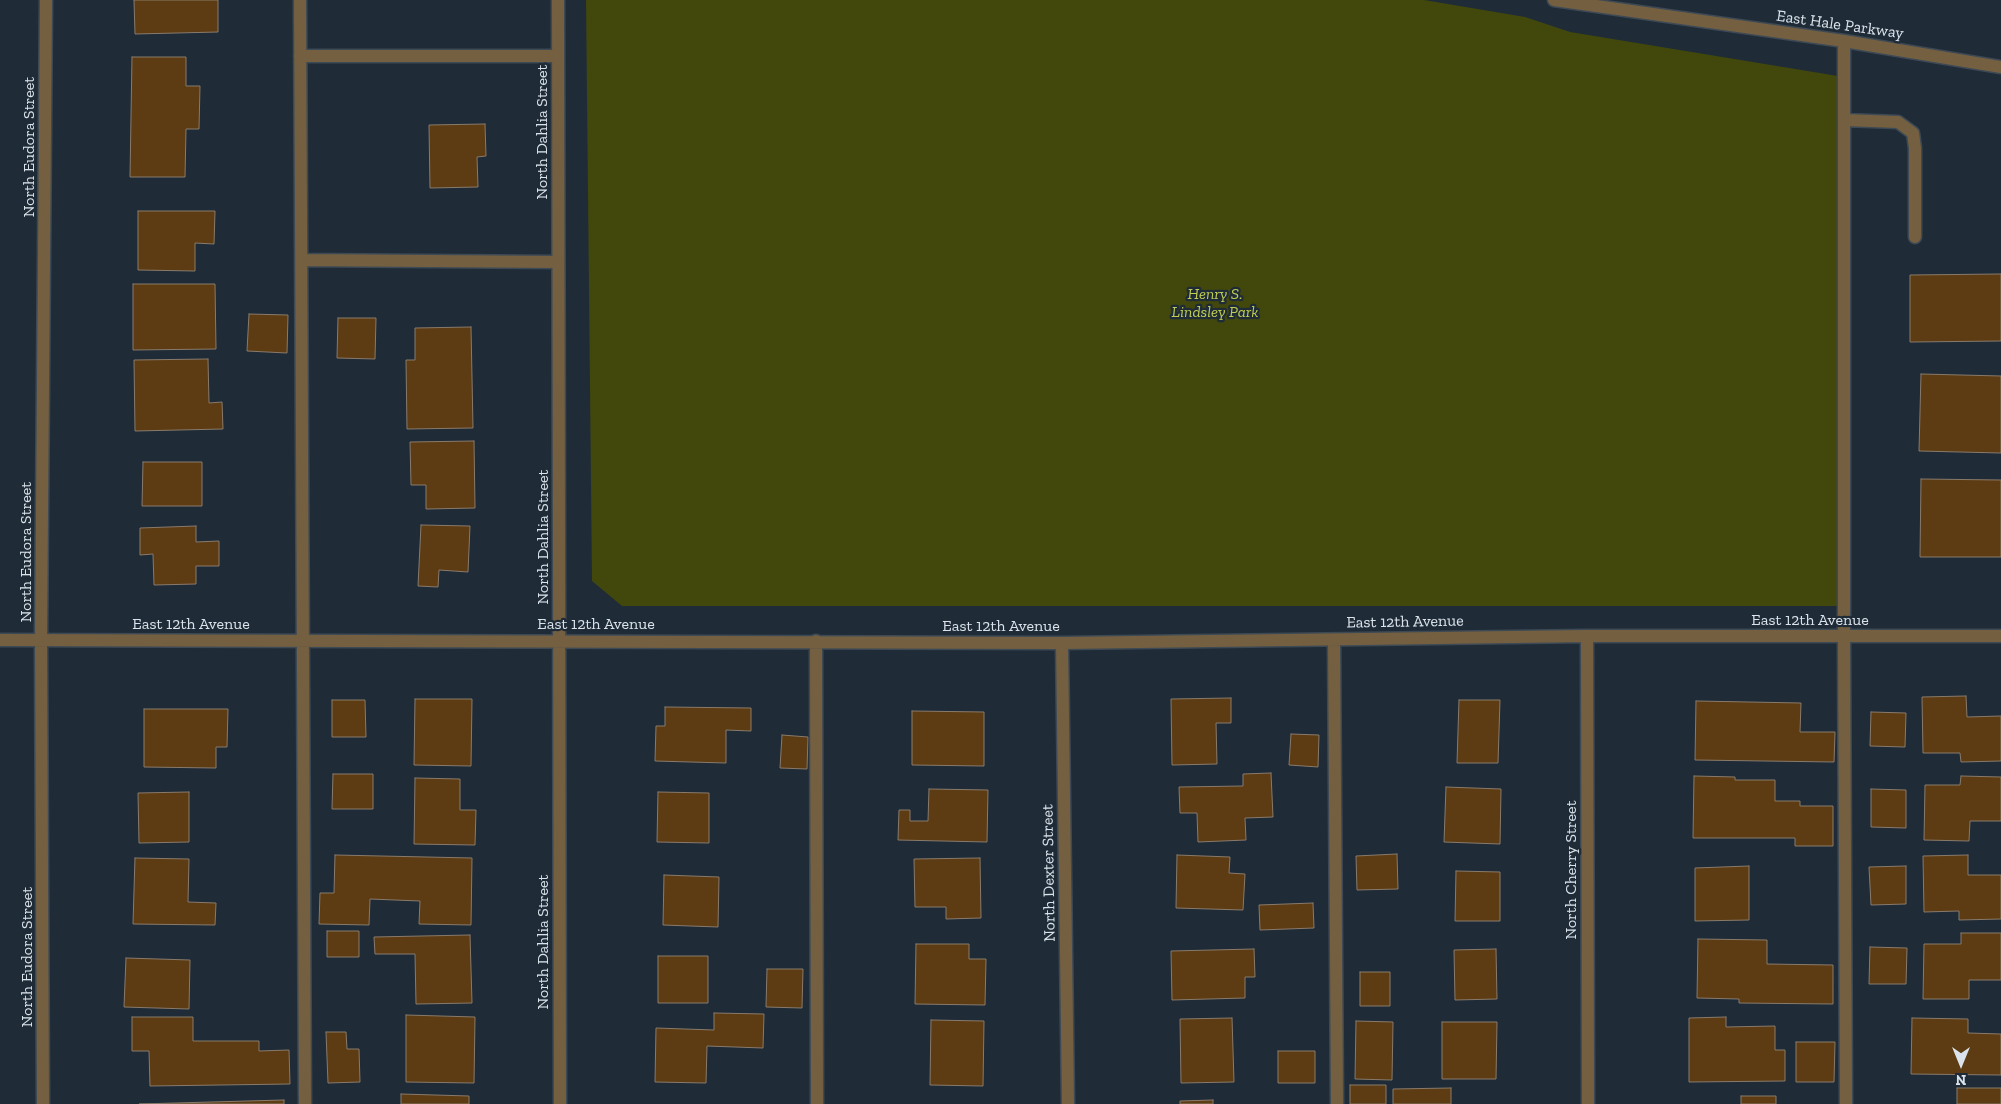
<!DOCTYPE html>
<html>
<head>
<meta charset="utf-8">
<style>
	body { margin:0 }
	#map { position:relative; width:2001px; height:1104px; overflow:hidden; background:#1f2c38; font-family:"Zilla Slab",serif }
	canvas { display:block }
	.north { position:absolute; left:1936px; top:1039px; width:50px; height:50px; -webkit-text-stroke:4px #1f2c38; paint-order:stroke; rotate:180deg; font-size:14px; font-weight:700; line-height:20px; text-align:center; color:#dae3eb }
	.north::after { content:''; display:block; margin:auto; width:18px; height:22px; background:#dae3eb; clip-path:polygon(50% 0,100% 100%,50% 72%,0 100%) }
</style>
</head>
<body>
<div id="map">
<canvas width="2001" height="1104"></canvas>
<div class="north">N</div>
</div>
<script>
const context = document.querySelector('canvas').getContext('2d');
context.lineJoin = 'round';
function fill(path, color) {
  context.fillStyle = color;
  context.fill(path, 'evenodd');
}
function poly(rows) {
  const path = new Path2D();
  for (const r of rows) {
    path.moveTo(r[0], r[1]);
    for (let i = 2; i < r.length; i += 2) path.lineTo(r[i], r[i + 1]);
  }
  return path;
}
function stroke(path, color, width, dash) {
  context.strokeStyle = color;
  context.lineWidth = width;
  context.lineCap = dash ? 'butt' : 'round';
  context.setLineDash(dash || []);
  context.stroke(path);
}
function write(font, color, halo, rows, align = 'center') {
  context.font = font + ' "Zilla Slab",serif';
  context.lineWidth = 4.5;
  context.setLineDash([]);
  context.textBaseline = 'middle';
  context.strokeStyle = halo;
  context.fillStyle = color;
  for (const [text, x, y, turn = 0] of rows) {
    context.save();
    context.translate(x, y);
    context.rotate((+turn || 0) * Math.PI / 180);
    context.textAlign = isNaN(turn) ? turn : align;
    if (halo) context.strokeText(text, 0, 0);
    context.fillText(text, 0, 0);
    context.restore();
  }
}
const green = poly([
	[586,0,1424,0,1525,17,1570,32,1844,77,1844,606,622,606,592,581]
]);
const building = poly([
	[134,0,218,0,218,32,135,34,134,0],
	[132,57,186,57,186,86,200,86,199,129,186,129,185,177,130,177,132,57],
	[485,124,486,156,477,157,478,187,430,188,429,125,485,124],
	[138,211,215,211,214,244,195,243,195,271,138,270,138,211],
	[2001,274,2001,341,1910,342,1910,275,2001,274],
	[133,284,215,284,216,349,133,350,133,284],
	[249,314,288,315,287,353,247,351,249,314],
	[338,318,376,318,375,359,337,358,338,318],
	[471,327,473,428,407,429,406,360,415,360,415,328,471,327],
	[208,359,209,403,222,402,223,429,135,431,134,360,208,359],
	[1921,374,2001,376,2001,453,1919,451,1921,374],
	[474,441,475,508,426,509,426,485,411,485,410,442,474,441],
	[143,462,202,462,202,506,142,506,143,462],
	[1921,479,2001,480,2001,557,1920,557,1921,479],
	[421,525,470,526,468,572,439,570,438,587,418,586,421,525],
	[196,526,196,542,219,541,219,566,196,566,196,584,154,585,153,554,140,555,140,528,196,526],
	[1966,696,1967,717,2001,716,2001,761,1961,762,1960,753,1923,753,1922,697,1966,696],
	[1231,698,1231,723,1216,723,1217,764,1172,765,1171,699,1231,698],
	[415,699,472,699,471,766,414,765,415,699],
	[332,700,365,700,366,737,332,737,332,700],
	[1459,700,1500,700,1498,763,1457,763,1459,700],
	[1696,701,1801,703,1800,732,1835,732,1834,762,1695,760,1696,701],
	[665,707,751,708,751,731,726,730,726,763,655,761,656,726,665,726,665,707],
	[144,709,228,709,227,747,216,747,216,768,144,767,144,709],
	[912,711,984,712,984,766,912,765,912,711],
	[1871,712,1906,713,1905,747,1870,746,1871,712],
	[1291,734,1319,735,1318,767,1289,765,1291,734],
	[782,735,808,737,807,769,780,768,782,735],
	[1271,773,1273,817,1245,818,1246,840,1198,842,1197,813,1180,813,1179,787,1243,786,1243,774,1271,773],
	[333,774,373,774,373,809,332,809,333,774],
	[1694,776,1735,777,1735,780,1775,780,1775,801,1800,801,1800,806,1833,806,1833,846,1795,846,1795,838,1693,838,1694,776],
	[1961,776,2001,777,2001,821,1970,821,1969,841,1924,840,1925,785,1960,785,1961,776],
	[415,778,460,779,460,810,476,810,475,845,414,844,415,778],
	[1446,787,1501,789,1500,844,1444,842,1446,787],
	[929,789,988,790,987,842,898,840,899,810,910,810,910,821,928,821,929,789],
	[1871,789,1906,790,1906,828,1871,827,1871,789],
	[189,792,189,842,139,843,138,793,189,792],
	[658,792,709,793,709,843,657,842,658,792],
	[1397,854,1398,889,1357,890,1356,856,1397,854],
	[335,855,472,858,471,925,419,924,420,901,370,899,369,925,319,924,320,893,334,893,335,855],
	[1177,855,1230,857,1229,873,1245,874,1243,910,1176,908,1177,855],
	[1968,855,1968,875,2001,875,2001,919,1959,920,1959,911,1924,912,1923,856,1968,855],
	[135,858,189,859,188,902,216,903,215,925,133,924,135,858],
	[980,858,981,918,946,919,946,907,915,907,914,859,980,858],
	[1749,866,1749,920,1695,921,1695,868,1749,866],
	[1906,866,1906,904,1871,905,1869,867,1906,866],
	[1456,871,1500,872,1500,921,1455,921,1456,871],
	[664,875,719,877,718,927,663,925,664,875],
	[1313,903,1314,928,1260,930,1259,905,1313,903],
	[327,931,359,931,359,957,327,957,327,931],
	[1961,933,2001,933,2001,980,1969,980,1969,999,1923,999,1924,944,1961,944,1961,933],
	[470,935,472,1003,416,1004,415,954,375,954,374,937,470,935],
	[1698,939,1767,940,1767,964,1833,965,1833,1004,1739,1003,1739,999,1697,998,1698,939],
	[916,944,969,944,969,959,986,959,985,1005,915,1004,916,944],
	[1870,947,1907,948,1906,984,1869,984,1870,947],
	[1254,949,1255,977,1245,977,1245,998,1172,1000,1171,951,1254,949],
	[1496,949,1497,999,1455,1000,1454,950,1496,949],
	[658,956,708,956,708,1003,658,1003,658,956],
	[126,958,190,960,189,1009,124,1007,126,958],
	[767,969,803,969,802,1008,766,1007,767,969],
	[1360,972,1390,972,1390,1006,1360,1006,1360,972],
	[714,1013,764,1014,763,1048,707,1046,706,1083,655,1082,656,1028,714,1030,714,1013],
	[406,1015,475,1017,474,1083,406,1082,406,1015],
	[132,1017,193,1017,193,1041,259,1041,259,1051,289,1050,290,1084,150,1086,149,1051,132,1051,132,1017],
	[1726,1017,1726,1027,1775,1026,1775,1050,1785,1050,1785,1081,1689,1082,1689,1018,1726,1017],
	[1232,1018,1234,1082,1181,1083,1180,1019,1232,1018],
	[1912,1018,1968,1019,1968,1033,2001,1034,2001,1075,1911,1074,1912,1018],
	[931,1020,984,1021,983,1086,930,1085,931,1020],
	[1356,1021,1393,1022,1392,1080,1355,1079,1356,1021],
	[1442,1022,1497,1022,1496,1079,1442,1079,1442,1022],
	[326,1032,346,1032,347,1049,359,1049,360,1082,328,1083,326,1032],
	[1796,1042,1835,1042,1834,1082,1796,1082,1796,1042],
	[1278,1051,1315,1051,1315,1083,1278,1083,1278,1051],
	[1350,1085,1386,1085,1386,1104,1350,1104,1350,1085],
	[1451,1088,1451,1104,1393,1104,1393,1089,1451,1088],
	[1957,1088,2001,1088,2001,1104,1957,1104,1957,1088],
	[401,1094,469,1096,469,1104,401,1104,401,1094],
	[1741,1096,1776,1096,1776,1104,1741,1104,1741,1096],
	[284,1100,284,1104,139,1104,284,1100],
	[1213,1100,1213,1104,1180,1104,1180,1101,1213,1100]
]);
const minor = poly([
	[300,0,305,1104],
	[558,0,560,1104],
	[1554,0,1844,41,2001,67],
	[1844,41,1844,636,1846,1104],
	[300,56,558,56],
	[1844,120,1898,122,1913,133,1915,148,1915,237],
	[302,260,558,262],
	[1587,636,1588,1104],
	[0,640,1062,643,1587,636,2001,636],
	[1334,640,1337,1104],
	[816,641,817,1104],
	[1062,643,1068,1104],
	[43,1104,41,640,46,0]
]);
const streetNames = [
	["East Hale Parkway",1840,25,8],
	["North Dahlia Street",542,132,-90],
	["North Eudora Street",29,147,-90],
	["North Dahlia Street",543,537,-90],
	["North Eudora Street",26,552,-90],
	["East 12th Avenue",1810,620],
	["East 12th Avenue",1405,622,-1],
	["East 12th Avenue",191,624],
	["East 12th Avenue",596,624],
	["East 12th Avenue",1001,626],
	["North Cherry Street",1571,870,-90],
	["North Dexter Street",1049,873,-91],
	["North Dahlia Street",543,942,-90],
	["North Eudora Street",27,957,-90]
];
const parkNames = [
	["Henry S.",1215,294],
	["Lindsley Park",1215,312]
];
fill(green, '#42470c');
fill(building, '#5d3c13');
stroke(building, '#897a6b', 1);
stroke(minor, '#3d4955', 15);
stroke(minor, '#746040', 12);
write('16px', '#dae3eb', '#1f2c38', streetNames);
write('italic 16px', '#c1ce51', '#1f2c38', parkNames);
</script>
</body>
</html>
